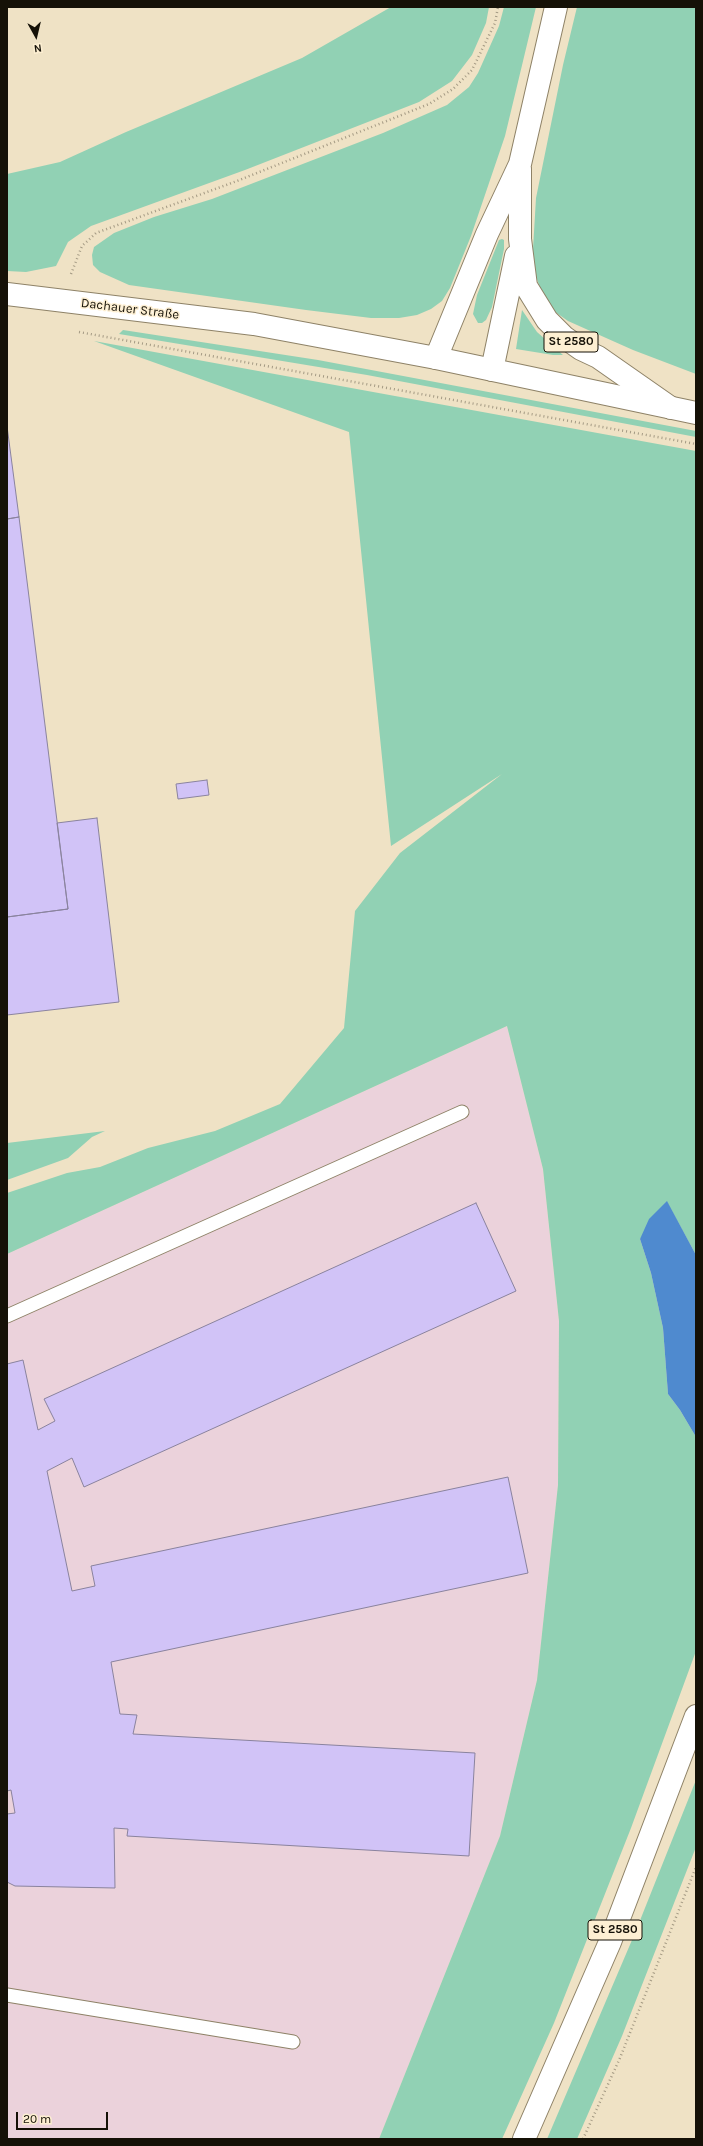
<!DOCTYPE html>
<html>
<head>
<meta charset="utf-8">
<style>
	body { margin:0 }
	#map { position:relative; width:703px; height:2146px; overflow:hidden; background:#efe2c5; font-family:Karla,sans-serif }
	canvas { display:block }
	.frame { position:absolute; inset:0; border:8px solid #151107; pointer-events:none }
	.north { position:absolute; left:16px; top:16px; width:40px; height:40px; -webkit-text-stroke:3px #fdefd2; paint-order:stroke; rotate:172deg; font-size:11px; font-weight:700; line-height:16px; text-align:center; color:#151107 }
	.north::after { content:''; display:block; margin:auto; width:14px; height:18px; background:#151107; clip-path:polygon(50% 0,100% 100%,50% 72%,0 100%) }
	.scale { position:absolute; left:16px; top:2112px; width:92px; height:18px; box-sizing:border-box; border:2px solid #151107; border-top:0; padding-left:5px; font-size:12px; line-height:14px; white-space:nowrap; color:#151107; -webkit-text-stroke:3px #fdefd2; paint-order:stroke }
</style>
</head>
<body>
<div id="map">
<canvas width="703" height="2146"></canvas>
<div class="frame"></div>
<div class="north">N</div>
<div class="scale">20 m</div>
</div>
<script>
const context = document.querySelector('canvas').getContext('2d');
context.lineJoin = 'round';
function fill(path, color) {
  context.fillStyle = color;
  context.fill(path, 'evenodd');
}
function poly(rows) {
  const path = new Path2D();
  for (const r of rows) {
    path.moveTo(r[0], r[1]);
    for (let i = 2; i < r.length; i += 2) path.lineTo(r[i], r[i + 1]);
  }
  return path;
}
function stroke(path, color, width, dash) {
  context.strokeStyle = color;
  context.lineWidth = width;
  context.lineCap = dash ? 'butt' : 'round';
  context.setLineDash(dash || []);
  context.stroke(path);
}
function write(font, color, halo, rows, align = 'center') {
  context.font = font + ' Karla,sans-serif';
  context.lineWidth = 3;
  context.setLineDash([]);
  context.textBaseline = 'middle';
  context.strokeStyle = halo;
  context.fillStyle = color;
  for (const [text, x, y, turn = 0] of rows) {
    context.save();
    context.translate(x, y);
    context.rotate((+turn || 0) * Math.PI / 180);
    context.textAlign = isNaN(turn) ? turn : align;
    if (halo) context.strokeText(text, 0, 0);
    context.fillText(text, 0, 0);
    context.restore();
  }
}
const commercial = poly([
	[507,1026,543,1169,559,1321,558,1485,537,1680,500,1836,379,2139,7,2139,7,1254]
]);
const green = poly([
	[391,7,489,7,486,23,472,55,452,81,419,102,245,170,91,226,68,242,56,266,26,272,7,271,7,174,60,162,126,132,302,58],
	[504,7,536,7,505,136,471,236,450,288,442,301,431,309,417,315,399,318,371,318,306,310,129,285,100,272,93,265,92,255,94,247,114,233,154,217,212,199,383,133,447,105,469,87,478,73,499,26],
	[577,7,696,7,696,374,633,350,568,321,551,309,541,290,532,266,536,198,563,65],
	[502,239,504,240,504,249,492,307,486,320,482,323,478,323,473,314,477,295,499,240],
	[522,310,537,332,563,355,553,355,516,349],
	[123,330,318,360,696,431,696,437,367,375,119,334],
	[94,341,696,451,696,1255,667,1202,640,1239,651,1273,663,1328,668,1394,680,1410,696,1437,696,1651,631,1828,554,2023,502,2139,379,2139,500,1836,537,1680,558,1485,559,1321,543,1169,507,1026,7,1254,7,1193,67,1173,100,1167,148,1148,215,1131,280,1104,344,1028,355,911,400,853,502,774,391,846,349,432],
	[105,1131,92,1137,68,1158,7,1180,7,1143],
	[696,1780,696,1847,622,2036,577,2139,547,2139,635,1933]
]);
const water = poly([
	[667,1201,696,1255,696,1437,680,1410,668,1394,663,1328,651,1273,640,1239,649,1219]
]);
const building = poly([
	[7,426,19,517,7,519,7,426],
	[19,517,68,909,7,917,7,519,19,517],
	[207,780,209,795,178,799,176,784,207,780],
	[97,818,119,1002,7,1015,7,917,68,909,57,823,97,818],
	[476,1203,516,1291,84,1487,72,1458,47,1471,72,1591,95,1586,91,1566,508,1477,528,1573,111,1662,120,1714,137,1715,133,1734,475,1753,469,1856,127,1836,128,1829,114,1828,115,1888,15,1886,7,1882,7,1814,15,1813,11,1790,7,1791,7,1364,23,1360,38,1430,55,1421,44,1399,476,1203]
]);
const path = poly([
	[71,274,82,246,96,233,237,181,429,104,453,89,472,70,495,23,498,7],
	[79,332,696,444],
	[583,2139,620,2058,696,1867]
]);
const service = poly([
	[7,1316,462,1112],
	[7,1995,293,2042]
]);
const tertiary = poly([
	[7,294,254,324,436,358,696,413]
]);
const trunk = poly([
	[520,169,520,239,526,286,547,320,564,337,581,349,598,357,671,408],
	[436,358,487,234,520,164,556,7],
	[492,370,516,256],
	[524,2139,610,1942,696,1716]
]);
const shields = [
	[571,342,54],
	[615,1930,54]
];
const shieldNames = [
	["St 2580",571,342],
	["St 2580",615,1930]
];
const streetNames = [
	["Dachauer Straße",130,309,7]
];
fill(commercial, '#ebd2db');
fill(green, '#91d1b4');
fill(water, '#4f8acf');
fill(building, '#d1c3f7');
stroke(building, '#8a839e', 1);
stroke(service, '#8e8267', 15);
stroke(tertiary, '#8e8267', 24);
stroke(trunk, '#8e8267', 24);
stroke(path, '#a49a84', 2.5, [1, 3]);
stroke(service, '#fff', 13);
stroke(tertiary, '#fff', 22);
stroke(trunk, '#fff', 22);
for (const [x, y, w] of shields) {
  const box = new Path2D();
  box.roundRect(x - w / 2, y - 10, w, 20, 3);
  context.fillStyle = '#fdefd2';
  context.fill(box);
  stroke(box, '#151107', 1);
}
write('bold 12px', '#151107', null, shieldNames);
write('13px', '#151107', '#fdefd2', streetNames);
</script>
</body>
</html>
